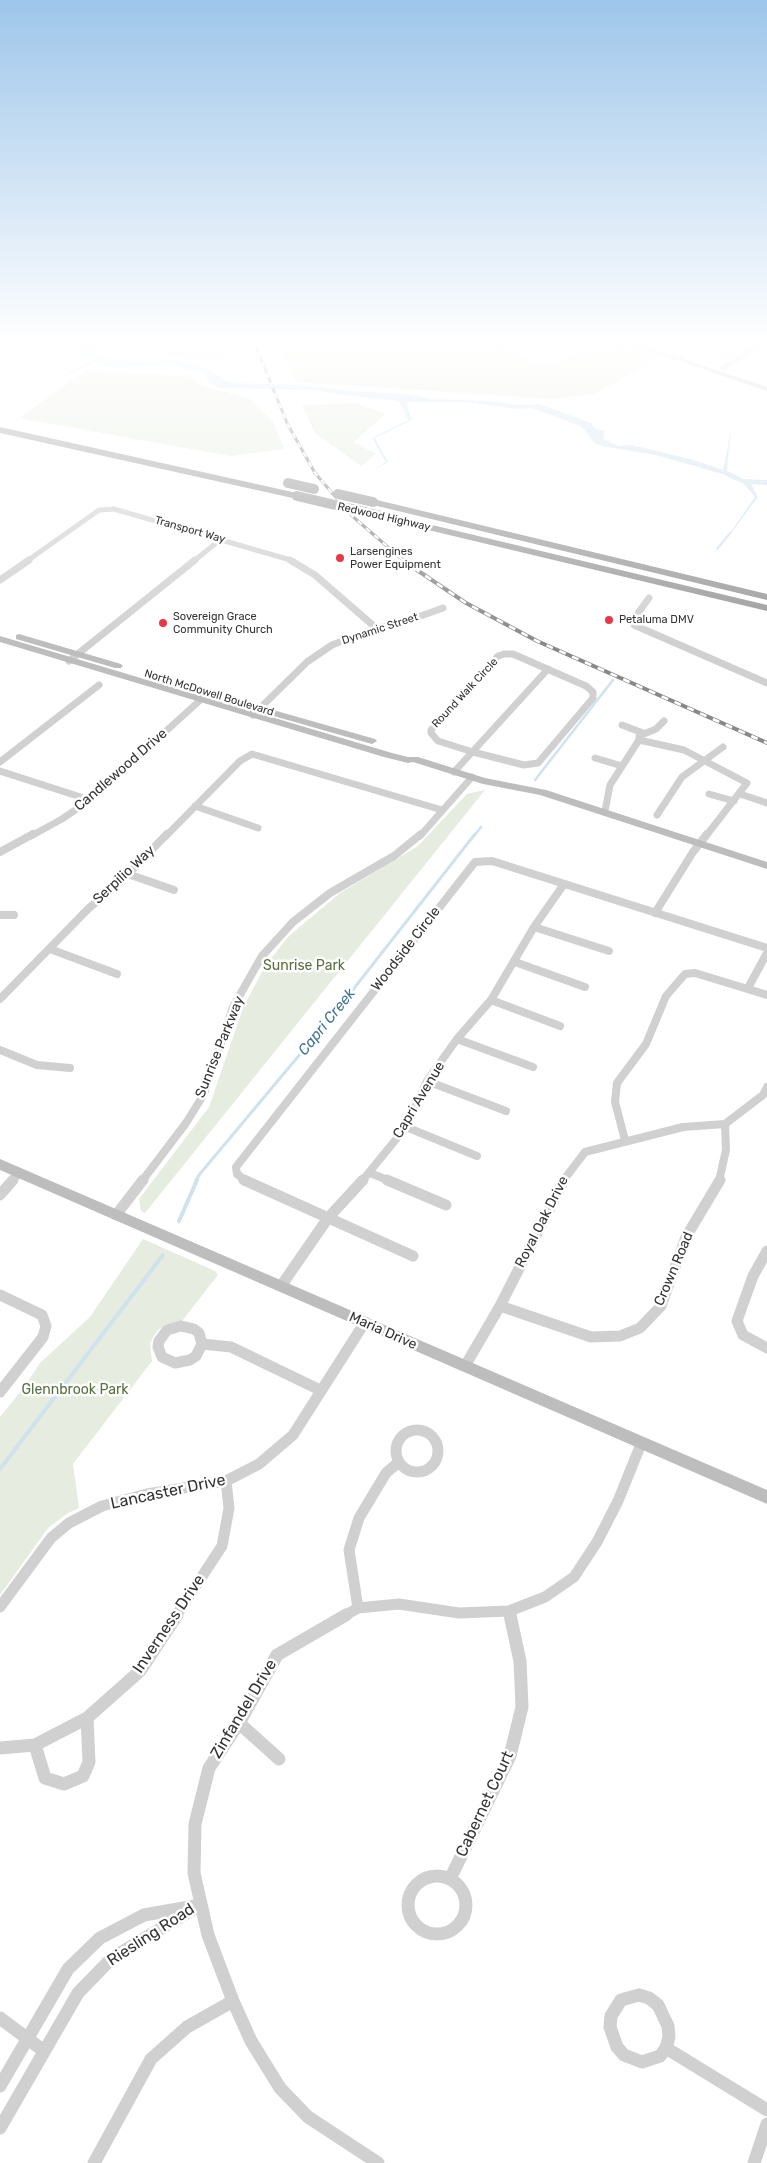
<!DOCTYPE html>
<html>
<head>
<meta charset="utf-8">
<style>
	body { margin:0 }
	canvas { display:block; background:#fff }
</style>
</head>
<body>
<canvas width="767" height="2163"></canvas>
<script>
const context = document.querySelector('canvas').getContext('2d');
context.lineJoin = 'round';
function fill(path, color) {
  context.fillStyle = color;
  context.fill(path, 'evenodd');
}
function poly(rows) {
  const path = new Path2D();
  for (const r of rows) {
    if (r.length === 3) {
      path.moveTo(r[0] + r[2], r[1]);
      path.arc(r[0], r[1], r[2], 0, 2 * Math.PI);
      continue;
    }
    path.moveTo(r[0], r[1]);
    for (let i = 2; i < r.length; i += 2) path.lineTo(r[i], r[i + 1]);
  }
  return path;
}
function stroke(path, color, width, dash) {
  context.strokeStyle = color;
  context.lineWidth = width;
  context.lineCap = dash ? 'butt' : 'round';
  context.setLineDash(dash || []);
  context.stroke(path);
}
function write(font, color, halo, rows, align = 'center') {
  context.font = font + ' Rubik,sans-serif';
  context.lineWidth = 5;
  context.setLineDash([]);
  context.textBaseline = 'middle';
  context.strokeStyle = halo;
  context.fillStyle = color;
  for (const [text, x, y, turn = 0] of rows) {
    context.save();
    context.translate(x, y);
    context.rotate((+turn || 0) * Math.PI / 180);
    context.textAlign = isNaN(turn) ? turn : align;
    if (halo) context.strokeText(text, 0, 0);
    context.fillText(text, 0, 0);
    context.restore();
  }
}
const green = poly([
	[129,342,244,342,247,346,210,362,161,354],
	[278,342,493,342,547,367,598,342,611,342,657,358,595,394,551,399,296,382],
	[698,342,752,342,727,361],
	[87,370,190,377,202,386,249,398,273,422,284,449,230,456,19,418],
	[357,403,385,414,354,442,376,454,361,466,315,433,302,405],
	[485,790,145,1213,141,1211,139,1199,209,1107,243,1008,265,966,289,936,340,893,418,846,467,794],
	[143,1239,215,1271,218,1275,182,1321,164,1325,157,1331,150,1343,152,1361,73,1464,79,1508,68,1513,48,1528,0,1595,0,1417,25,1386,40,1363,90,1317]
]);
const water = poly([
	[86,342,103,342,97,347,98,353,106,358,117,361,170,360,189,362,206,368,225,380,237,383,298,385,352,391,407,394,430,399,488,401,518,405,540,404,560,412,573,421,604,431,603,439,619,446,632,445,694,460,723,470,731,429,727,471,744,479,767,480,767,485,751,484,758,497,719,549,755,497,744,484,722,474,656,455,602,446,593,441,581,426,551,414,532,408,517,409,466,402,406,402,412,420,375,438,388,462,372,471,386,462,372,438,408,420,399,401,343,395,317,390,223,388,210,384,204,374,170,364,118,368,94,362,43,386,91,361,80,352]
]);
const streamFar3 = poly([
	[717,549,731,532]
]);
const streamFar2 = poly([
	[535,780,613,680],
	[474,836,481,827]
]);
const streamFar1 = poly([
	[196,1181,199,1175,337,1010,475,834]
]);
const stream = poly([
	[179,1221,197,1180],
	[0,1469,163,1255]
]);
const river = poly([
	[545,406,591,423,604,440,610,443,604,446,596,444,583,427,541,411,541,407,545,406]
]);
const streetFar4 = poly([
	[723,368,765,342],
	[27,561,99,510,114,509,294,561],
	[194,561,221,539]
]);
const streetFar3 = poly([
	[290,560,315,575,376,628],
	[0,580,29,560],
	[649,598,633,620,634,625,767,683],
	[504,654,513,654,586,686,593,692,593,698,538,763,524,765,473,752,438,741,431,733,431,730,498,656,504,654],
	[69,661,195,560],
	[253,715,307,662,332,645,376,628,401,623,443,608],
	[622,725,643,733],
	[639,740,684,750,747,783,706,836],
	[595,758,622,766],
	[0,762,99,685],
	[0,771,90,800],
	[454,772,548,669],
	[709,794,734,801],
	[740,794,767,803],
	[195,806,258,828],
	[605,811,610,785,639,740,639,736,656,729,664,721],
	[657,815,682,777,723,747],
	[31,836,62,819,90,800,208,693],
	[166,836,240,761,252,754,442,810],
	[420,836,472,777]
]);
const streetFar2 = poly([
	[0,852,33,834],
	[128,874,174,890],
	[655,913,693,852,707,834],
	[0,915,14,915],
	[534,927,609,951],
	[50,949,117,974],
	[515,962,585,987],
	[748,988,767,953],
	[0,999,88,909,128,874,167,834],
	[491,1000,560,1026],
	[457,1039,533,1067],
	[0,1050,37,1065,70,1068],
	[427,1081,506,1111],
	[406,1127,477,1156],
	[625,1140,615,1102,617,1083,646,1044,666,996,685,974,695,973,767,995],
	[370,1173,390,1181],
	[12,1181,20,1172],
	[142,1181,186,1123,204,1094,233,1007,262,956,293,922,330,893,394,856,421,834],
	[246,1181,237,1174,236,1167,475,862,492,861,767,948],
	[362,1181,406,1127,427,1081,457,1039,491,1000,534,927,564,884],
	[563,1181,585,1152,683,1127,725,1124,763,1095,767,1087],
	[719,1181,726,1150,725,1124]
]);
const streetFar1 = poly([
	[244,1180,413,1256],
	[387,1180,446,1205],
	[0,1195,13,1180],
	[116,1215,143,1180],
	[767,1251,753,1276,737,1321,743,1335,767,1348],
	[281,1286,328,1218,363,1180],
	[0,1295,42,1315,46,1326,43,1337,0,1392],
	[500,1306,591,1337,620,1336,640,1328,661,1306,686,1237,720,1180],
	[181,1326,194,1329,199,1333,202,1344,196,1356,190,1360,175,1363,162,1357,158,1347,159,1341,167,1330,181,1326],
	[202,1344,231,1347,320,1390],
	[465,1366,500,1306,564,1180],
	[417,1451,21],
	[0,1607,51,1538,69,1523,102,1506,147,1494,226,1481,259,1464,293,1435,365,1322],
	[358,1608,349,1550,359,1518,386,1473,399,1462],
	[509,1611,510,1616],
	[176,1616,222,1546,229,1508,226,1481],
	[344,1616,358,1608,399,1604,459,1613,509,1611,545,1597,574,1577,597,1542,618,1501,641,1444]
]);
const street = poly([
	[346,1615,277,1655,239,1723,209,1768,195,1824,194,1873,208,1935,233,2001,251,2041,280,2088,308,2117,378,2163],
	[239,1723,279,1759],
	[35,1745,45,1778,64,1784,83,1776,89,1762,87,1718],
	[0,1748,35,1745,87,1718,140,1671,177,1615],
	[437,1905,29],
	[450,1879,510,1756,522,1707,520,1661,510,1615],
	[639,1995,649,1998,658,2005,668,2026,669,2037,666,2048,660,2056,642,2062,624,2055,617,2047,610,2027,611,2016,621,2000,639,1995],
	[0,2018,44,2051],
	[666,2048,767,2110],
	[0,2086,68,1969,100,1938,144,1915,195,1906],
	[0,2128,78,1993,112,1958,200,1905],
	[94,2163,151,2059,187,2027,233,2001],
	[754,2163,767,2124]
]);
const secondary = poly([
	[624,342,633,342,767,387,767,391,624,342],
	[19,634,121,664,123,666,121,668,115,668,16,639,16,635,19,634],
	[0,636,392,753,408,757,418,757,485,778,546,790,767,862,767,869,540,795,483,784,413,762,408,763,384,757,0,642,0,636],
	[266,708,375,739,377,741,372,744,263,713,261,711,266,708],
	[0,1159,767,1490,767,1504,0,1170,0,1159]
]);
const highway = poly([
	[0,427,297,493,302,496,297,499,0,433,0,427],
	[373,499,767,594,767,600,369,504,368,502,373,499],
	[382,513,767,605,767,611,378,518,378,514,382,513]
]);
const railFar1 = poly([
	[254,342,287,423,315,473,351,515,404,561]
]);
const rail = poly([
	[402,560,466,603,537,641,767,743]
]);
const highwayBridge = poly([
	[288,483,314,489],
	[338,494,373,502],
	[297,496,382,516]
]);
const markers = [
	[340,558,5,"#e63946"],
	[609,620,5,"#e63946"],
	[163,623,5,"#e63946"]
];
const farStreetnames = [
	["Redwood Highway",384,517,13],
	["Transport Way",190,530,16],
	["Dynamic Street",380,629,-18],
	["North McDowell Boulevard",209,693,17],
	["Round Walk Circle",465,693,-47]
];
const farPoinames = [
	["Larsengines",350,552],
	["Power Equipment",350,565],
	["Sovereign Grace",173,617],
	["Community Church",173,630],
	["Petaluma DMV",619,620]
];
const streetNames = [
	["Candlewood Drive",121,770,-41],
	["Serpilio Way",124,875,-43],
	["Woodside Circle",406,949,-52],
	["Sunrise Parkway",220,1047,-68],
	["Capri Avenue",419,1100,-59],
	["Royal Oak Drive",542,1222,-63],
	["Crown Road",674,1269,-67],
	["Maria Drive",383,1331,24]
];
const parkNames = [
	["Sunrise Park",304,966],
	["Glennbrook Park",75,1390]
];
const waterNames = [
	["Capri Creek",327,1022,-51]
];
const nearStreetnames = [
	["Lancaster Drive",168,1492,-12],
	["Inverness Drive",169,1624,-56],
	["Zinfandel Drive",244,1709,-59],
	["Cabernet Court",485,1804,-65],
	["Riesling Road",151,1935,-33]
];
fill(green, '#e6ecdf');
fill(water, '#cfe2ee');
stroke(streamFar3, '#cfe2ee', 2);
stroke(streamFar2, '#cfe2ee', 2.5);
stroke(streamFar1, '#cfe2ee', 3);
stroke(stream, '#cfe2ee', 4);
fill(river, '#cfe2ee');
stroke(streetFar4, '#d0d0d0', 5);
stroke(streetFar3, '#d0d0d0', 7);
stroke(streetFar2, '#d0d0d0', 8);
stroke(streetFar1, '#d0d0d0', 11);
stroke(street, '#d0d0d0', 13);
fill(secondary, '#bdbdbd');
fill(highway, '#9a9a9a');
stroke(railFar1, '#888', 3);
stroke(rail, '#888', 4);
stroke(railFar1, '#fff', 2, [5.5]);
stroke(rail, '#fff', 2.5, [7]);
stroke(highwayBridge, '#9a9a9a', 10);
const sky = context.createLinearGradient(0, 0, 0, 645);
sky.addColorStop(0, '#9ec6ea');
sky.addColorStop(0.53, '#fff');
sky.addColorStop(1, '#ffffff00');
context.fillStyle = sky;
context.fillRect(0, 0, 767, 645);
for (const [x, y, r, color] of markers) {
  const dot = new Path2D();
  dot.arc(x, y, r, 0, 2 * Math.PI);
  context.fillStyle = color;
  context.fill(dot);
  stroke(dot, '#fff', 2);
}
write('11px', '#333', '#fff', farStreetnames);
write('11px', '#333', '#fff', farPoinames, 'left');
write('14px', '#333', '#fff', streetNames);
write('14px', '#56703f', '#fff', parkNames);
write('italic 15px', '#3f7597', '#fff', waterNames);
write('16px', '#333', '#fff', nearStreetnames);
</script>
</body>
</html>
